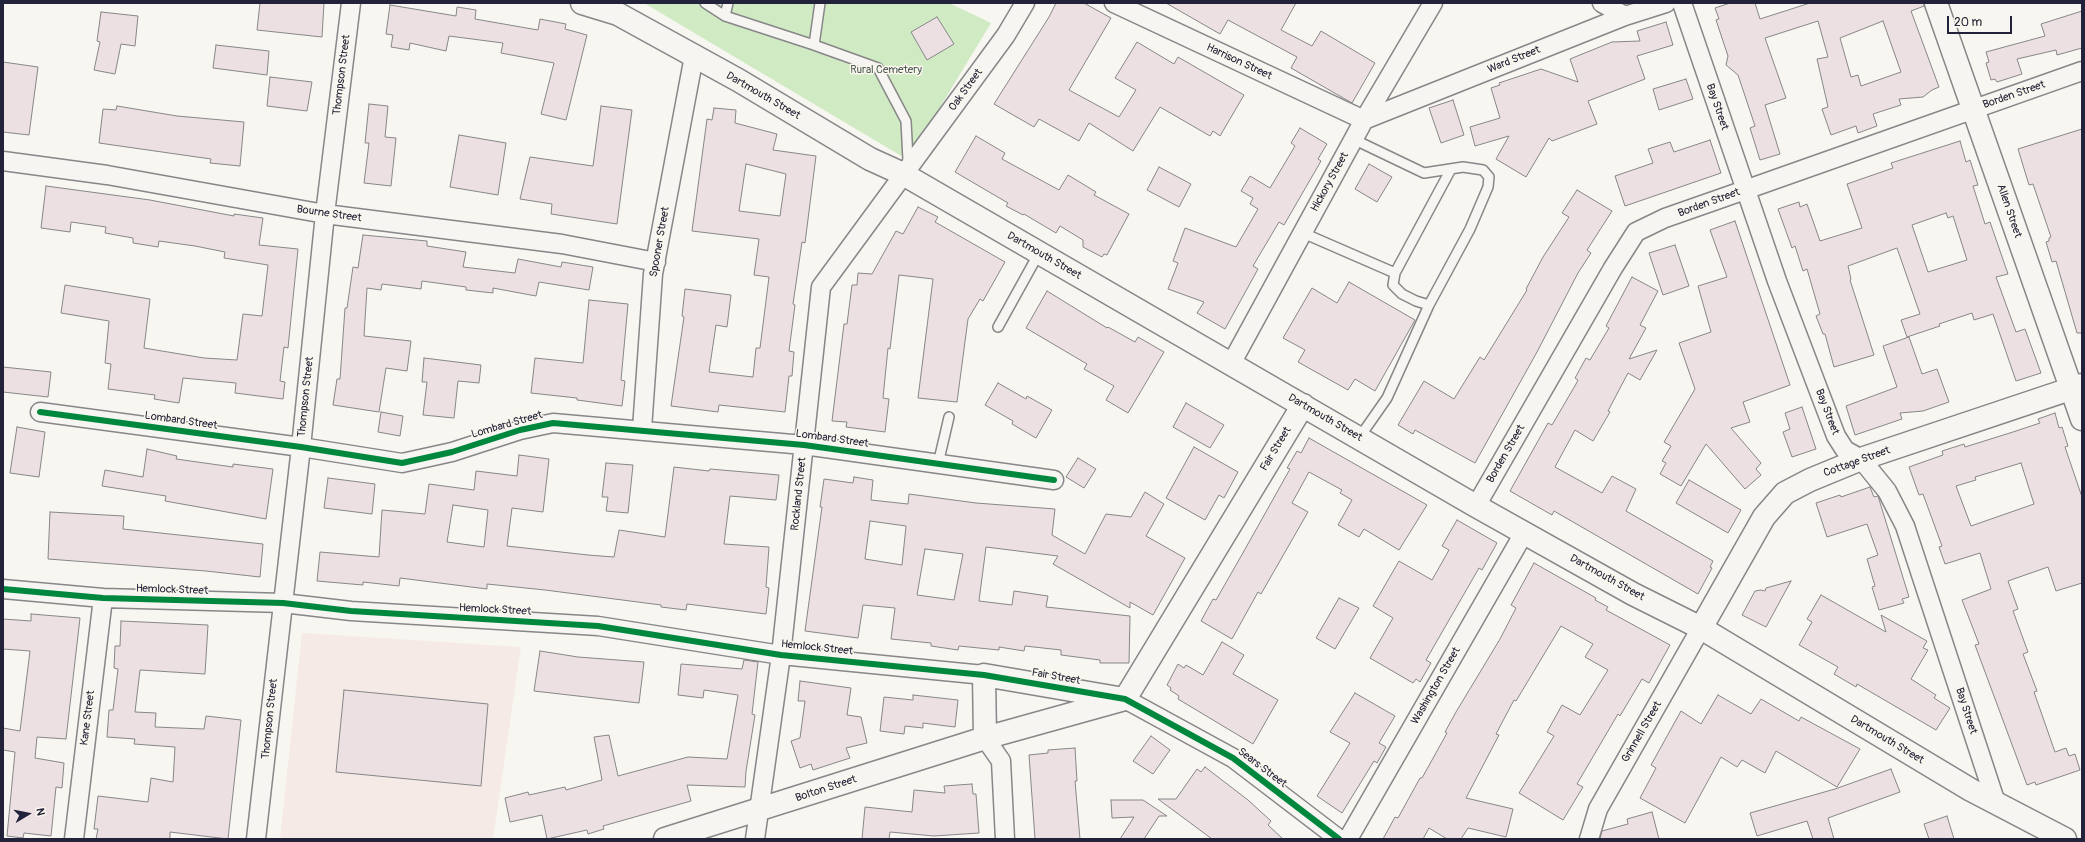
<!DOCTYPE html>
<html>
<head>
<meta charset="utf-8">
<style>
	body { margin:0 }
	#map { position:relative; width:2085px; height:842px; overflow:hidden; background:#f8f6f0; font-family:Pangolin,sans-serif }
	canvas { display:block }
	.frame { position:absolute; inset:0; border:4px solid #22223b; pointer-events:none }
	.north { position:absolute; left:8px; top:794px; width:40px; height:40px; -webkit-text-stroke:3px #fbf7ec; paint-order:stroke; rotate:80deg; font-size:11px; font-weight:700; line-height:16px; text-align:center; color:#22223b }
	.north::after { content:''; display:block; margin:auto; width:14px; height:18px; background:#22223b; clip-path:polygon(50% 0,100% 100%,50% 72%,0 100%) }
	.scale { position:absolute; left:1947px; top:16px; width:65px; height:18px; box-sizing:border-box; border:2px solid #22223b; border-top:0; padding-left:5px; font-size:12px; line-height:14px; white-space:nowrap; color:#22223b; -webkit-text-stroke:3px #fbf7ec; paint-order:stroke }
</style>
</head>
<body>
<div id="map">
<canvas width="2085" height="842"></canvas>
<div class="frame"></div>
<div class="north">N</div>
<div class="scale">20 m</div>
</div>
<script>
const context = document.querySelector('canvas').getContext('2d');
context.lineJoin = 'round';
function fill(path, color) {
  context.fillStyle = color;
  context.fill(path, 'evenodd');
}
function poly(rows) {
  const path = new Path2D();
  for (const r of rows) {
    path.moveTo(r[0], r[1]);
    for (let i = 2; i < r.length; i += 2) path.lineTo(r[i], r[i + 1]);
  }
  return path;
}
function stroke(path, color, width, dash) {
  context.strokeStyle = color;
  context.lineWidth = width;
  context.lineCap = dash ? 'butt' : 'round';
  context.setLineDash(dash || []);
  context.stroke(path);
}
function write(font, color, halo, rows, align = 'center') {
  context.font = font + ' Pangolin,sans-serif';
  context.lineWidth = 3;
  context.setLineDash([]);
  context.textBaseline = 'middle';
  context.strokeStyle = halo;
  context.fillStyle = color;
  for (const [text, x, y, turn = 0] of rows) {
    context.save();
    context.translate(x, y);
    context.rotate((+turn || 0) * Math.PI / 180);
    context.textAlign = isNaN(turn) ? turn : align;
    if (halo) context.strokeText(text, 0, 0);
    context.fillText(text, 0, 0);
    context.restore();
  }
}
const built = poly([
	[302,633,521,647,493,839,280,839]
]);
const green = poly([
	[644,3,949,3,991,23,908,160]
]);
const building = poly([
	[260,3,324,3,322,37,257,30,260,3],
	[1056,3,1084,3,1111,18,1069,90,1119,117,1136,90,1115,78,1137,42,1174,64,1178,57,1244,95,1220,136,1213,131,1210,136,1160,107,1133,151,1089,123,1079,141,1039,119,1034,127,994,104,1049,17,1056,3],
	[1166,3,1296,3,1281,30,1312,46,1321,31,1375,63,1352,103,1291,68,1297,57,1228,20,1220,34,1166,3],
	[1730,3,1755,3,1760,19,1810,3,1924,3,1924,6,1911,11,1939,87,1932,90,1923,97,1899,99,1901,105,1873,114,1877,126,1858,133,1856,126,1831,135,1822,109,1828,107,1817,59,1828,57,1818,21,1765,38,1786,98,1765,105,1780,154,1760,160,1750,128,1755,126,1738,75,1726,65,1728,56,1716,20,1719,19,1715,8,1730,3],
	[1883,21,1901,72,1861,86,1858,75,1851,77,1840,38,1883,21],
	[390,5,456,16,457,7,476,10,475,19,538,30,540,19,566,24,565,29,587,35,566,120,541,114,554,63,501,53,503,43,449,36,446,51,410,43,409,50,391,47,393,35,386,34,390,5],
	[2082,11,2082,48,2057,55,2056,50,2017,59,2022,74,1997,82,1995,79,1991,80,1986,63,1989,62,1986,52,2045,36,2041,24,2082,11],
	[101,12,138,16,135,46,121,44,115,74,94,70,100,42,97,41,101,12],
	[937,17,954,44,927,60,911,32,937,17],
	[1666,22,1673,45,1637,56,1645,79,1588,101,1597,124,1552,141,1549,138,1526,177,1496,159,1509,136,1475,146,1470,127,1500,118,1491,88,1500,85,1499,83,1541,69,1578,82,1570,59,1612,42,1640,41,1637,31,1666,22],
	[216,45,269,51,267,75,213,68,216,45],
	[3,62,38,67,29,135,3,132,3,62],
	[270,77,312,82,307,111,267,106,270,77],
	[1686,79,1693,99,1659,110,1653,89,1686,79],
	[1453,100,1464,135,1441,143,1429,108,1453,100],
	[369,104,388,106,385,137,396,138,391,186,364,183,369,143,365,143,369,104],
	[117,106,177,116,244,122,240,166,210,163,211,159,99,143,103,109,116,110,117,106],
	[601,106,632,110,617,224,551,214,552,204,520,199,530,157,593,166,601,106],
	[714,108,736,110,735,123,777,134,773,150,816,156,805,243,802,242,793,304,795,305,789,351,794,352,792,376,789,376,785,412,719,405,718,412,671,406,684,317,682,316,685,289,731,295,727,327,716,325,709,372,753,377,756,348,760,348,769,277,754,275,759,239,692,231,707,119,712,120,714,108],
	[746,164,786,174,780,216,739,211,746,164],
	[1300,128,1327,144,1318,159,1321,161,1284,225,1279,222,1253,266,1258,269,1225,329,1197,313,1204,302,1168,289,1178,263,1173,261,1185,228,1236,247,1258,209,1250,204,1253,198,1241,191,1250,176,1270,188,1295,146,1291,143,1300,128],
	[2082,129,2082,333,2077,333,2056,261,2052,262,2046,242,2049,241,2049,238,2051,237,2033,184,2029,185,2018,149,2082,129],
	[459,135,506,143,498,195,450,187,459,135],
	[976,136,1005,153,1002,159,1059,190,1068,175,1096,192,1094,195,1129,214,1107,255,1104,254,1102,257,1083,247,1083,240,1060,226,1056,233,1024,214,1023,215,1006,206,1008,203,955,172,976,136],
	[1710,140,1721,173,1625,206,1615,176,1653,163,1648,149,1670,142,1674,152,1710,140],
	[1960,141,1966,162,1970,160,1978,185,1973,186,1985,224,1990,222,2008,274,1996,277,2016,332,2025,329,2041,373,2016,381,1993,314,1974,320,1972,313,1939,324,1940,326,1907,337,1901,320,1920,314,1897,248,1848,266,1851,279,1850,280,1874,355,1834,367,1825,334,1823,334,1816,316,1820,314,1807,269,1803,271,1795,246,1792,248,1778,209,1799,202,1800,207,1807,204,1820,241,1862,228,1847,184,1893,168,1891,163,1960,141],
	[1946,213,1948,218,1953,216,1967,260,1928,272,1912,225,1946,213],
	[1369,164,1392,177,1377,202,1355,189,1369,164],
	[1159,167,1191,184,1179,207,1147,190,1159,167],
	[46,186,150,200,234,216,234,214,263,218,259,245,298,249,288,348,284,347,280,381,285,382,283,399,235,393,236,383,183,378,179,403,154,399,155,395,108,389,111,364,105,363,109,321,61,313,65,285,150,299,144,348,204,358,237,360,243,314,262,316,268,265,224,258,225,252,195,246,159,241,158,247,133,243,133,238,105,233,106,227,71,222,70,232,41,228,46,186],
	[1577,190,1612,211,1587,250,1591,253,1578,273,1537,352,1475,463,1415,430,1413,434,1398,425,1424,381,1454,399,1480,357,1484,360,1527,290,1526,289,1543,257,1569,217,1562,213,1577,190],
	[918,207,938,217,935,222,1005,262,983,301,980,299,968,319,957,402,918,398,933,279,899,275,890,349,888,348,883,398,889,399,885,432,846,427,847,422,832,421,844,324,847,324,852,285,857,285,858,273,872,274,896,231,903,234,918,207],
	[1735,221,1790,385,1743,402,1750,422,1731,428,1761,463,1756,469,1761,475,1745,489,1706,444,1681,486,1660,474,1666,463,1662,461,1671,446,1664,442,1695,389,1679,343,1711,332,1698,286,1727,277,1710,230,1735,221],
	[363,235,427,241,427,246,466,252,463,267,515,273,518,259,561,267,562,262,593,267,589,290,539,282,536,296,493,288,493,293,466,290,466,287,422,281,421,289,382,284,381,290,367,288,364,336,411,341,407,371,386,368,379,412,333,405,337,379,340,379,345,308,347,308,353,267,358,268,363,235],
	[1675,245,1689,286,1663,295,1649,253,1675,245],
	[1632,277,1658,291,1640,325,1646,328,1629,359,1657,350,1640,380,1628,373,1608,411,1610,412,1593,441,1575,430,1555,467,1602,493,1612,476,1636,489,1626,511,1713,561,1710,567,1712,568,1698,594,1554,511,1552,515,1510,491,1548,423,1552,425,1576,384,1578,380,1575,378,1586,358,1590,360,1609,328,1606,326,1632,277],
	[1349,282,1415,320,1375,391,1355,379,1348,390,1298,362,1305,350,1283,338,1312,288,1337,303,1349,282],
	[1047,291,1107,328,1108,327,1135,342,1138,337,1164,352,1128,413,1106,400,1114,386,1084,369,1087,364,1026,328,1047,291],
	[589,300,628,304,621,380,625,381,622,406,577,400,577,398,531,393,535,358,583,363,589,300],
	[1909,337,1922,374,1937,369,1949,402,1923,411,1900,413,1902,419,1855,435,1846,406,1897,387,1883,346,1909,337],
	[424,358,481,365,479,383,458,381,454,418,423,415,427,382,422,382,424,358],
	[3,367,51,372,48,397,3,392,3,367],
	[998,383,1026,399,1027,396,1052,410,1036,438,1012,424,1013,421,985,405,998,383],
	[1186,403,1224,425,1210,448,1173,427,1186,403],
	[1802,407,1816,449,1792,457,1783,432,1790,429,1785,413,1802,407],
	[381,412,403,416,400,436,378,432,381,412],
	[2055,413,2059,428,2062,427,2068,446,2065,447,2082,497,2082,583,2056,591,2048,567,2008,581,2018,609,2013,611,2028,652,2023,654,2037,691,2034,692,2055,752,2066,748,2069,756,2075,754,2080,770,2036,785,2035,782,2027,785,1975,645,1979,644,1962,600,1991,589,1980,553,1945,564,1939,547,1942,546,1923,494,1919,495,1909,467,1943,455,1942,451,1964,444,1965,447,2013,432,2040,423,2038,419,2055,413],
	[2021,463,2034,504,1971,526,1956,486,1976,480,1975,477,2021,463],
	[17,427,45,432,39,477,10,473,17,427],
	[1309,438,1427,505,1399,550,1364,529,1359,537,1338,525,1352,500,1340,493,1342,490,1309,472,1292,503,1308,512,1261,594,1258,592,1232,639,1201,621,1213,599,1216,600,1244,551,1290,469,1287,468,1297,451,1301,453,1309,438],
	[1194,447,1238,472,1224,498,1219,495,1205,520,1166,498,1194,447],
	[147,449,177,456,176,459,233,467,233,464,273,469,266,519,165,501,166,496,102,486,105,470,143,477,147,449],
	[519,455,549,459,543,512,512,508,507,546,588,555,614,557,619,530,665,537,674,467,709,471,710,469,779,475,776,500,730,496,724,544,769,547,766,587,769,588,766,614,687,604,686,610,661,607,661,605,545,590,487,584,487,589,400,578,399,586,363,582,363,585,317,581,320,552,379,557,382,510,425,514,429,484,474,490,476,471,517,476,519,455],
	[453,505,488,510,484,547,447,542,453,505],
	[1078,458,1096,469,1084,488,1066,477,1078,458],
	[606,463,633,465,628,513,606,511,608,497,602,497,606,463],
	[854,477,873,480,871,500,908,504,909,494,976,503,1055,509,1052,535,1085,554,1106,514,1131,517,1145,492,1164,504,1146,536,1185,558,1153,615,1130,602,1130,608,1053,564,1058,556,986,547,979,601,1012,605,1014,591,1048,596,1046,607,1130,616,1129,663,1100,663,1100,660,1061,655,1061,650,1025,646,1024,651,999,647,999,650,959,646,958,650,931,646,931,643,891,639,895,608,863,605,858,638,805,631,822,507,820,507,824,479,853,483,854,477],
	[870,521,906,526,902,565,865,559,870,521],
	[925,549,963,554,954,600,917,595,925,549],
	[328,478,375,484,372,514,324,508,328,478],
	[1689,480,1741,510,1728,533,1676,503,1689,480],
	[1870,487,1874,497,1878,496,1909,597,1902,599,1904,603,1879,610,1872,587,1875,586,1867,559,1878,555,1867,524,1827,537,1816,503,1840,495,1841,497,1870,487],
	[50,512,124,516,123,529,263,544,260,577,206,571,48,559,50,512],
	[1457,520,1497,543,1482,570,1479,568,1426,660,1431,663,1420,682,1416,679,1413,683,1370,658,1393,618,1373,606,1399,561,1432,580,1449,550,1442,546,1457,520],
	[1534,563,1596,598,1595,600,1608,607,1606,610,1670,645,1649,683,1642,679,1620,716,1618,714,1577,784,1583,787,1563,820,1519,793,1554,736,1547,732,1562,705,1580,715,1608,670,1585,657,1593,644,1561,626,1516,701,1514,700,1496,734,1499,735,1466,798,1513,809,1506,837,1468,828,1461,839,1447,839,1429,828,1423,839,1383,839,1395,817,1398,818,1420,778,1422,778,1447,733,1445,732,1456,712,1500,639,1516,608,1511,605,1534,563],
	[1791,581,1766,627,1742,615,1755,591,1761,590,1765,591,1766,588,1791,581],
	[1821,595,1886,632,1881,615,1927,641,1923,648,1928,650,1911,679,1936,695,1934,698,1950,708,1936,730,1857,684,1856,687,1834,674,1838,667,1799,645,1812,622,1807,619,1821,595],
	[1339,598,1359,608,1335,649,1316,638,1339,598],
	[31,614,80,618,66,739,37,737,35,758,64,763,62,788,56,787,51,836,24,833,23,838,7,836,15,752,3,750,3,728,20,731,30,651,3,649,3,619,31,621,31,614],
	[121,621,208,625,205,674,140,670,135,712,156,713,155,727,204,729,206,716,241,720,228,839,170,832,170,839,96,839,98,829,94,829,98,796,148,802,151,778,173,782,175,747,134,744,135,739,107,737,109,710,113,710,118,669,114,668,115,646,120,646,121,621],
	[1222,642,1244,655,1233,674,1278,700,1253,744,1178,699,1179,696,1170,690,1171,688,1167,685,1178,664,1184,668,1186,665,1203,675,1222,642],
	[540,651,578,657,644,662,639,703,534,691,540,651],
	[744,660,758,662,752,714,755,715,746,771,745,787,687,785,691,801,603,826,604,829,588,834,587,830,547,839,542,815,510,822,505,798,528,792,529,795,565,787,566,790,602,780,594,737,609,735,618,776,688,757,727,759,738,695,704,690,703,698,678,695,681,664,742,669,744,660],
	[800,681,851,688,847,715,861,717,867,743,846,748,850,758,813,770,811,764,800,768,791,741,800,738,805,701,798,701,800,681],
	[344,690,488,704,481,786,336,772,344,690],
	[1355,693,1395,716,1379,743,1386,747,1377,763,1374,761,1342,813,1317,796,1350,743,1330,732,1355,693],
	[913,695,958,700,955,727,923,723,923,728,905,726,904,734,880,731,884,697,913,700,913,695],
	[1718,695,1751,714,1761,699,1799,721,1801,717,1860,749,1837,787,1776,751,1765,773,1742,760,1737,767,1721,757,1685,823,1640,798,1656,768,1651,765,1681,711,1701,724,1718,695],
	[1151,736,1170,750,1153,774,1133,761,1151,736],
	[1075,748,1077,781,1075,781,1080,839,1035,839,1029,755,1048,753,1048,750,1075,748],
	[1205,767,1248,800,1271,821,1268,825,1283,839,1212,839,1158,799,1176,799,1197,769,1201,772,1205,767],
	[1891,769,1900,792,1828,818,1834,839,1813,839,1807,821,1757,836,1750,813,1835,789,1891,769],
	[972,784,973,794,976,794,979,833,934,836,890,832,889,839,862,839,865,807,912,812,914,790,945,793,944,786,972,784],
	[1111,800,1143,800,1167,816,1159,816,1144,839,1120,839,1134,817,1112,818,1111,800],
	[1652,812,1659,839,1600,839,1602,831,1628,824,1627,819,1652,812],
	[1947,816,1954,839,1929,839,1924,824,1947,816]
]);
const lane = poly([
	[705,3,725,16,814,45,878,68,906,121,908,160,907,164],
	[725,16,728,3],
	[814,45,820,3],
	[1353,139,1424,173,1463,167,1483,170,1489,177,1488,187,1470,229,1429,305,1387,398,1359,438],
	[1303,233,1395,273,1451,169],
	[1395,273,1393,285,1402,294,1416,301,1429,305],
	[998,327,1039,253],
	[938,464,949,417]
]);
const street = poly([
	[1114,3,1364,120,1625,16,1666,3],
	[1602,3,1625,16],
	[1682,3,1777,281,1836,436,1845,450,1861,459,1887,491,1905,526,1996,803],
	[3,161,107,175,325,214,562,244,656,262],
	[1231,364,1364,120,1433,3],
	[40,412,301,447,402,463,452,452,520,430,553,423,804,445,1054,480],
	[642,429,653,274,694,56],
	[1476,506,1613,268,1636,232,1665,218,1745,190,2082,71],
	[3,589,103,598,283,603,351,611,598,626,781,655,984,675],
	[1125,699,1233,758,1339,839],
	[985,738,1001,761,1005,839],
	[74,839,103,598],
	[256,839,301,447,325,214,351,3],
	[755,839,781,655,821,287,1006,35,1025,3],
	[1348,839,1524,533],
	[1589,839,1598,809,1701,628]
]);
const secondary = poly([
	[582,3,618,14,738,80,870,159,903,174,1476,506,1633,594,1701,628,1971,790,2065,839],
	[1936,3,2082,419],
	[1701,628,1764,517,1785,493,1810,480,1861,459,2082,385],
	[985,738,984,675,1118,698],
	[665,839,985,738,1125,699,1303,405]
]);
const cycleway = poly([
	[40,412,301,447,402,463,452,452,520,430,553,423,804,445,1054,480],
	[3,589,103,598,283,603,351,611,598,626,781,655,984,675,1125,699,1233,758,1339,839]
]);
const streetNames = [
	["Ward Street",1514,60,-22],
	["Harrison Street",1239,62,25],
	["Thompson Street",342,75,-83],
	["Oak Street",966,90,-54],
	["Borden Street",2014,95,-19],
	["Dartmouth Street",763,96,30],
	["Bay Street",1717,107,71],
	["Hickory Street",1330,182,-61],
	["Borden Street",1709,203,-20],
	["Allen Street",2009,211,71],
	["Bourne Street",329,214,8],
	["Spooner Street",660,242,-80],
	["Dartmouth Street",1044,256,30],
	["Thompson Street",306,397,-84],
	["Bay Street",1827,412,69],
	["Dartmouth Street",1325,418,30],
	["Lombard Street",181,421,8],
	["Lombard Street",507,425,-16],
	["Lombard Street",832,439,8],
	["Fair Street",1276,449,-59],
	["Borden Street",1506,454,-60],
	["Cottage Street",1857,462,-20],
	["Rockland Street",799,494,-84],
	["Dartmouth Street",1607,578,29],
	["Hemlock Street",172,590,2],
	["Hemlock Street",495,610,3],
	["Hemlock Street",817,648,6],
	["Fair Street",1056,677,10],
	["Washington Street",1436,686,-60],
	["Bay Street",1966,711,72],
	["Kane Street",88,718,-83],
	["Thompson Street",270,719,-84],
	["Grinnell Street",1642,732,-60],
	["Dartmouth Street",1887,740,31],
	["Sears Street",1262,768,37],
	["Bolton Street",826,789,-18]
];
const parkNames = [
	["Rural Cemetery",886,70]
];
fill(built, '#f6eae6');
fill(green, '#d0eac4');
fill(building, '#ece0e3');
stroke(building, '#878688', 1);
stroke(lane, '#878688', 12);
stroke(street, '#878688', 21);
stroke(secondary, '#878688', 25);
stroke(lane, '#f6f5f1', 9);
stroke(street, '#f6f5f1', 18);
stroke(secondary, '#f6f5f1', 22);
stroke(cycleway, '#00873e', 6);
write('11px', '#22223b', '#fbf7ec', streetNames);
write('11px', '#4d5b59', '#fbf7ec', parkNames);
</script>
</body>
</html>
